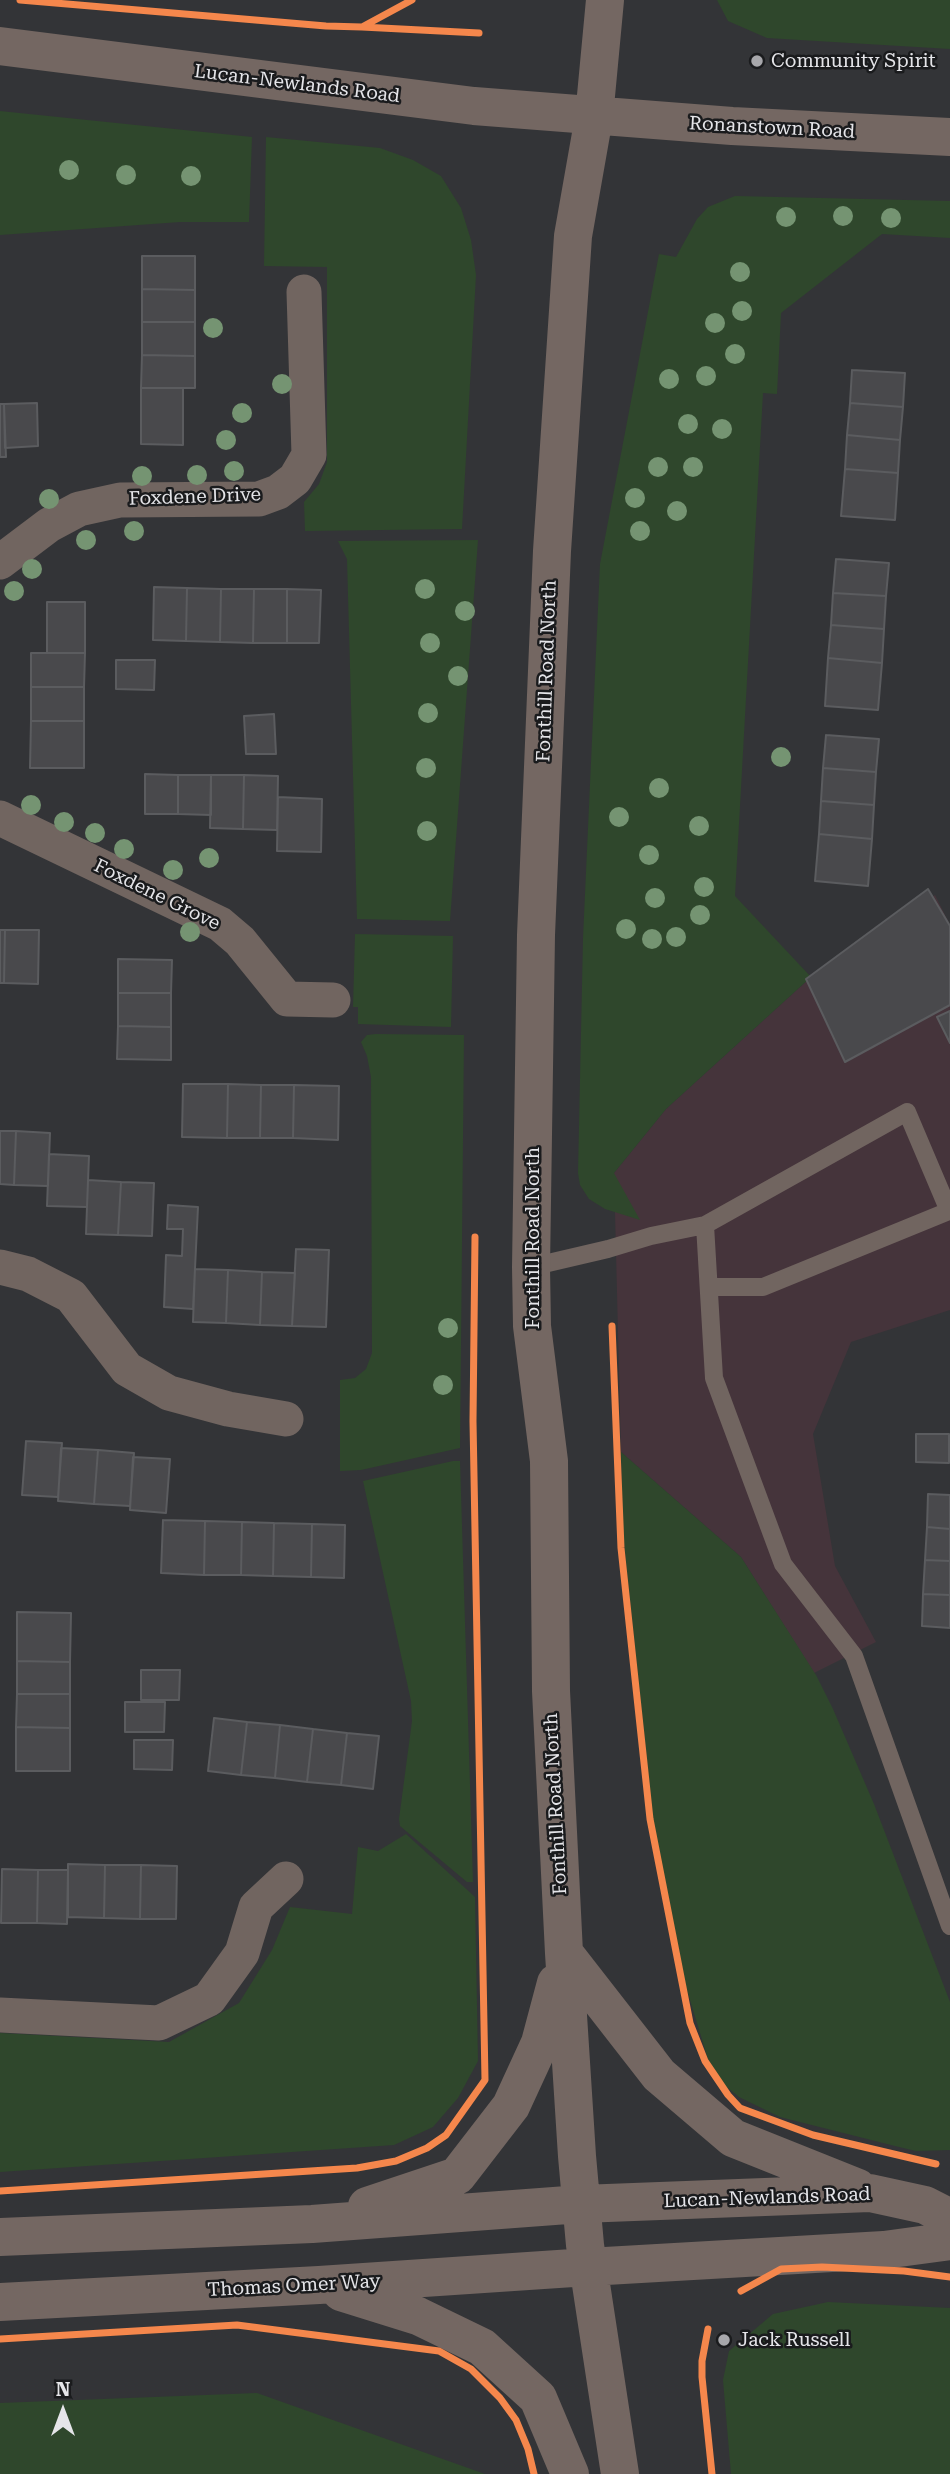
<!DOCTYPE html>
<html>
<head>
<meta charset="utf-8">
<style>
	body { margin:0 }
	#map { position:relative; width:950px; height:2474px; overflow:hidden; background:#333437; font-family:"Roboto Serif",serif }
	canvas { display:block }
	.north { position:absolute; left:28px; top:2376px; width:70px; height:70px; -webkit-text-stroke:5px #1a1b1d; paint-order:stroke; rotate:0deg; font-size:19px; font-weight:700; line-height:28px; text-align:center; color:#e5e5e9 }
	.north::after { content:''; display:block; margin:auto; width:24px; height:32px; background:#e5e5e9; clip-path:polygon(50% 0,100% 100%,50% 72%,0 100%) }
</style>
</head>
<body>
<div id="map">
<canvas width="950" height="2474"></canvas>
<div class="north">N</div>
</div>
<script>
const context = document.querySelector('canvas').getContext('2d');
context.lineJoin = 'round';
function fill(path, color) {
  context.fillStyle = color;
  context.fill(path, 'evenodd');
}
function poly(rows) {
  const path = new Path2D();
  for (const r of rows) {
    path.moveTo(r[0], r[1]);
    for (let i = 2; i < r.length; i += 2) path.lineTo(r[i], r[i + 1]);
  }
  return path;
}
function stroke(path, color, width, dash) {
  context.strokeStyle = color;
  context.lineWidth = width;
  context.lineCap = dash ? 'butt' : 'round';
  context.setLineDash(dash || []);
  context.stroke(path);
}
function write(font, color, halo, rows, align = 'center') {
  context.font = font + ' "Roboto Serif",serif';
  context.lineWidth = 5;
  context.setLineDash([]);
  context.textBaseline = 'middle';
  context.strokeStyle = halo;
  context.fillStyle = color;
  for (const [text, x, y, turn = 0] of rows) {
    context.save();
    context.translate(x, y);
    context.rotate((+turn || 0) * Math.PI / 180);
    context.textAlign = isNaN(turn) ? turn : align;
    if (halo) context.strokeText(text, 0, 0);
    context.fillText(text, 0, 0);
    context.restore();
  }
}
const commercial = poly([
	[935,895,950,925,950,1310,851,1342,813,1434,835,1566,876,1642,814,1673,741,1557,621,1452,614,1173,666,1109,811,977]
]);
const green = poly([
	[717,0,950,0,950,49,767,38,728,21],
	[0,111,252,137,249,222,180,222,0,235],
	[266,137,380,148,413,160,441,176,461,208,471,240,476,275,462,529,305,531,304,502,319,484,327,462,327,267,264,266],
	[735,196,950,201,950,238,882,234,781,313,777,394,763,393,735,896,811,977,666,1109,614,1173,640,1220,605,1209,589,1199,580,1185,578,1173,583,938,600,564,659,254,676,257,697,219,708,207],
	[478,540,450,921,357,919,347,559,338,541],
	[355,934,453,936,451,1027,358,1024,358,1007,353,1007],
	[376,1034,464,1035,460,1448,361,1470,340,1471,340,1380,355,1378,366,1369,372,1353,371,1077,367,1056,361,1042,367,1035],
	[621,1452,741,1557,816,1675,833,1709,874,1804,950,2002,950,2150,916,2151,895,2146,780,2117,739,2097,723,2084,708,2059,686,1987,654,1827,623,1533],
	[453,1461,460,1461,473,1882,467,1882,400,1826,399,1819,412,1721,411,1701,363,1481],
	[406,1834,475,1897,478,2061,458,2098,433,2127,394,2145,0,2172,0,2033,169,2042,239,2003,272,1950,290,1907,352,1914,358,1847,378,1851],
	[828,2302,950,2308,950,2474,731,2474,723,2380,729,2351,773,2314],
	[257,2393,485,2474,0,2474,0,2403]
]);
const building = poly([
	[142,256,195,256,195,290,142,289,142,256],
	[142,289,195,290,195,322,142,322,142,289],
	[142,322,195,322,195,356,142,355,142,322],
	[142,355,195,356,195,388,141,388,142,355],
	[852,370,905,373,903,407,850,403,852,370],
	[141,388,183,388,183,445,141,444,141,388],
	[37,403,38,446,5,448,4,404,37,403],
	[850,403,903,407,900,440,847,435,850,403],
	[0,404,4,404,6,457,0,457,0,404],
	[847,435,900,440,898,473,845,469,847,435],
	[845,469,898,473,895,520,841,516,845,469],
	[836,559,889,563,886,596,833,593,836,559],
	[154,587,187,588,186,641,153,640,154,587],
	[187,588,221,589,220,642,186,641,187,588],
	[221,589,254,589,253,643,220,642,221,589],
	[254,589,287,589,287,643,253,643,254,589],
	[287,589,321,590,319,643,287,643,287,589],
	[833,593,886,596,884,629,831,625,833,593],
	[47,602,85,602,85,653,47,653,47,602],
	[831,625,884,629,882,663,828,658,831,625],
	[31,653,85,653,84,687,31,687,31,653],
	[828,658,882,663,878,710,825,706,828,658],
	[116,660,155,660,154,690,116,689,116,660],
	[31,687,84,687,84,721,31,721,31,687],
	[274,714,276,754,246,754,244,716,274,714],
	[31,721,84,721,84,768,30,768,31,721],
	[826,735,879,739,876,772,823,768,826,735],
	[823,768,876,772,874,805,821,801,823,768],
	[145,774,178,775,178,814,145,814,145,774],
	[178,775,211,775,211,815,178,814,178,775],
	[211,775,244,775,243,829,210,828,211,775],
	[244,775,278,776,277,830,243,829,244,775],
	[278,797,322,799,321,852,277,851,278,797],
	[821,801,874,805,872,839,819,834,821,801],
	[819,834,872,839,868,886,815,881,819,834],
	[928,889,950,926,950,1005,845,1062,806,979,928,889],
	[0,930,5,930,4,983,0,983,0,930],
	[5,930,39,930,38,984,4,983,5,930],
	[118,959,172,960,171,993,118,993,118,959],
	[118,993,171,993,171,1027,118,1026,118,993],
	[950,1011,950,1043,937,1017,950,1011],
	[118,1026,171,1027,171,1060,117,1059,118,1026],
	[183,1084,228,1084,227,1138,182,1137,183,1084],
	[228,1084,261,1085,260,1138,227,1138,228,1084],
	[261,1085,294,1085,293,1138,260,1138,261,1085],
	[294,1085,339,1086,338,1140,293,1138,294,1085],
	[0,1131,16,1131,14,1185,0,1184,0,1131],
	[16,1131,50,1133,48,1186,14,1185,16,1131],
	[49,1154,89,1156,87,1207,47,1206,49,1154],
	[88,1180,121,1182,118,1235,86,1234,88,1180],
	[121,1182,154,1183,152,1236,118,1235,121,1182],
	[168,1205,198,1207,193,1309,164,1307,166,1255,182,1256,183,1229,167,1229,168,1205],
	[296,1249,329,1250,326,1327,292,1326,296,1249],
	[195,1269,228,1270,226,1323,193,1322,195,1269],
	[228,1270,262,1272,260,1325,226,1323,228,1270],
	[262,1272,295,1273,292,1326,260,1325,262,1272],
	[916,1434,949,1434,949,1463,916,1462,916,1434],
	[26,1441,62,1443,58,1497,22,1495,26,1441],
	[61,1448,98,1450,94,1504,58,1501,61,1448],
	[98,1450,134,1453,130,1506,94,1504,98,1450],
	[133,1457,170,1459,166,1513,130,1510,133,1457],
	[928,1494,950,1495,950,1529,927,1527,928,1494],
	[163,1520,205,1521,204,1575,161,1573,163,1520],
	[205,1521,242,1522,241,1575,204,1575,205,1521],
	[242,1522,274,1523,273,1576,241,1575,242,1522],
	[274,1523,312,1524,311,1577,273,1576,274,1523],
	[312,1524,345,1525,344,1578,311,1577,312,1524],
	[927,1527,950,1529,950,1561,925,1560,927,1527],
	[925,1560,950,1561,950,1595,923,1594,925,1560],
	[923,1594,950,1595,950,1628,922,1626,923,1594],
	[17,1612,71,1613,70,1662,17,1661,17,1612],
	[17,1661,70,1662,70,1694,17,1694,17,1661],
	[141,1670,180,1670,179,1700,141,1700,141,1670],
	[17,1694,70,1694,70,1728,16,1727,17,1694],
	[125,1702,165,1702,164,1732,125,1732,125,1702],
	[214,1718,247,1722,241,1775,208,1771,214,1718],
	[247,1722,280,1725,275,1778,241,1775,247,1722],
	[280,1725,313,1729,307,1782,275,1778,280,1725],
	[16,1727,70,1728,70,1771,16,1771,16,1727],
	[313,1729,347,1733,341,1785,307,1782,313,1729],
	[347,1733,379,1736,373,1789,341,1785,347,1733],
	[134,1740,173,1740,172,1770,134,1769,134,1740],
	[68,1864,105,1865,104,1918,68,1917,68,1864],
	[105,1865,141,1865,140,1919,104,1918,105,1865],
	[141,1865,177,1866,176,1919,140,1919,141,1865],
	[2,1869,38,1870,37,1923,1,1923,2,1869],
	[38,1870,68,1870,67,1924,37,1923,38,1870]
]);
const lane = poly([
	[705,1225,714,1378,783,1564,854,1656,950,1926],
	[531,1267,608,1249,651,1236,705,1225,907,1112,949,1211,763,1287,709,1287]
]);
const street = poly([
	[0,562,49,525,79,509,120,500,259,499,278,492,295,479,309,455,304,292],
	[0,818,220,924,240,941,287,999,333,1000],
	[0,1267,28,1274,71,1296,127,1369,169,1393,228,1409,286,1419],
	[0,2015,159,2023,209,1999,242,1953,256,1907,286,1879]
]);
const secondary = poly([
	[605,0,594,117,573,236,552,551,536,935,531,1267,532,1326,549,1461,551,1691,564,1953,577,2156,585,2245,620,2474],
	[0,46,474,106,732,126,950,137],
	[564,1953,659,2075,733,2138,858,2188],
	[367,2206,457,2176,511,2106,540,2043,556,1983],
	[0,2237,312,2224,581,2204,870,2193,925,2205,950,2218],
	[341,2292,418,2316,482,2347,538,2398,570,2474],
	[0,2302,319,2285,588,2267,884,2250,950,2241]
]);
const cycleway = poly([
	[20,0,326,26,362,27,412,0],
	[362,27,479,33],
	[612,1326,621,1548,650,1819,690,2023,705,2061,728,2095,740,2108,813,2135,936,2164],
	[0,2191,357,2168,396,2161,427,2148,446,2135,485,2080,473,1421,475,1237],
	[741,2291,781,2269,822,2267,904,2271,950,2277],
	[708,2329,702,2361,702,2377,712,2474],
	[0,2339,237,2325,439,2351,471,2369,500,2398,516,2420,528,2449,534,2474]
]);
const trees = [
	[69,170],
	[126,175],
	[191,176],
	[843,216],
	[786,217],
	[891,218],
	[740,272],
	[742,311],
	[715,323],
	[213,328],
	[735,354],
	[706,376],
	[669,379],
	[282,384],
	[242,413],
	[688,424],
	[722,429],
	[226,440],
	[658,467],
	[693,467],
	[234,471],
	[197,475],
	[142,476],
	[635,498],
	[49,499],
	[677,511],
	[134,531],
	[640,531],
	[86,540],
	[32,569],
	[425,589],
	[14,591],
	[465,611],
	[430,643],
	[458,676],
	[428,713],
	[781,757],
	[426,768],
	[659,788],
	[31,805],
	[619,817],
	[64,822],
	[699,826],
	[427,831],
	[95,833],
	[124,849],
	[649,855],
	[209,858],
	[173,870],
	[704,887],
	[655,898],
	[700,915],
	[626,929],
	[190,932],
	[676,937],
	[652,939],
	[448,1328],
	[443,1385]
];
const markers = [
	[757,61,7,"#a7a7ab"],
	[724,2340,7,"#a7a7ab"]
];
const poiNames = [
	["Community Spirit",771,61],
	["Jack Russell",738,2340]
];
const streetNames = [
	["Lucan-Newlands Road",297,84,7],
	["Ronanstown Road",772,128,3],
	["Foxdene Drive",195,497,-2],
	["Fonthill Road North",547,671,-88],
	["Foxdene Grove",157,895,26],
	["Fonthill Road North",533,1238,-90],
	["Fonthill Road North",556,1804,-93],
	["Lucan-Newlands Road",767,2198,-2],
	["Thomas Omer Way",294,2286,-3]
];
fill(commercial, '#45343b');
fill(green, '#2f472c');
fill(building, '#49494c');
stroke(building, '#5b5c5f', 2);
stroke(lane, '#716560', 18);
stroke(street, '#716560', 35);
stroke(secondary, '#746762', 38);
stroke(cycleway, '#f5874c', 7);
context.fillStyle = '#759472';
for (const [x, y] of trees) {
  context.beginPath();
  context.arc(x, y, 10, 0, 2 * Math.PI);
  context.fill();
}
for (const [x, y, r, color] of markers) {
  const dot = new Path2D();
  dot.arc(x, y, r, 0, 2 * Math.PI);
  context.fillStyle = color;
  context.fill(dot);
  stroke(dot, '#1a1b1d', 2.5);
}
write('19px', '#e5e5e9', '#1a1b1d', poiNames, 'left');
write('19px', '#e5e5e9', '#1a1b1d', streetNames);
</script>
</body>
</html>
